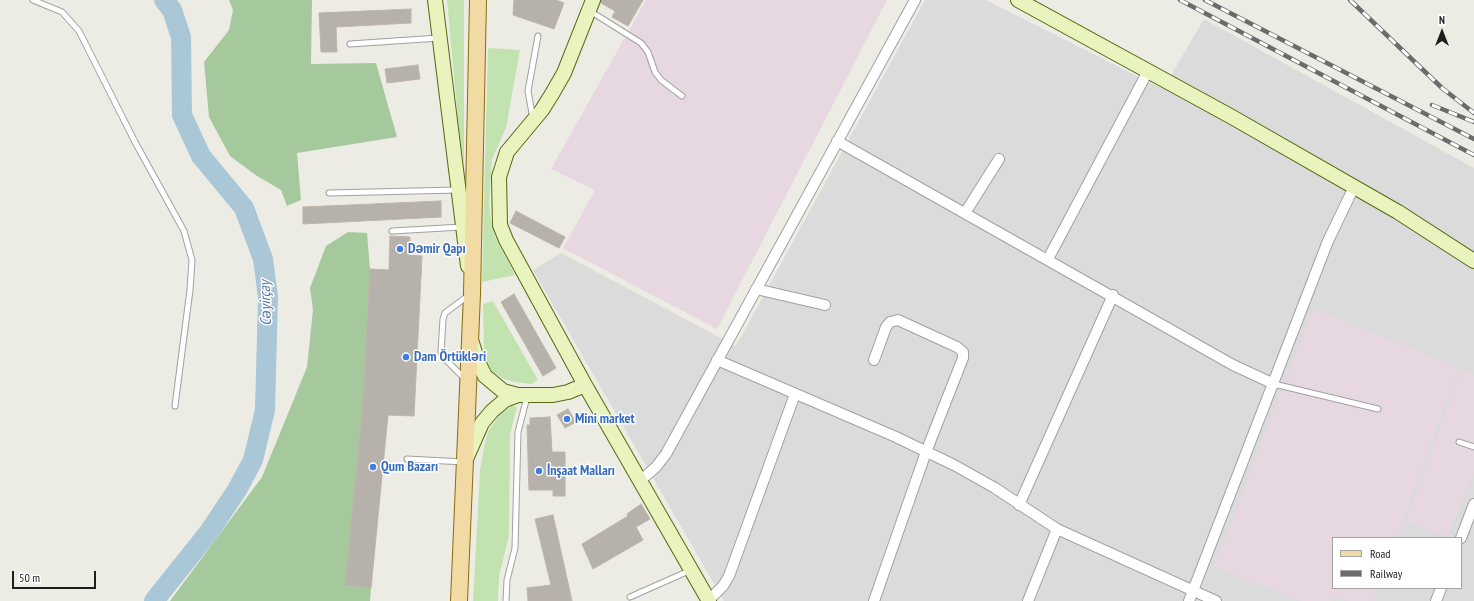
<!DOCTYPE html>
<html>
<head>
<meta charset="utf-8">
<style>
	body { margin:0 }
	#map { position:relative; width:1474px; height:601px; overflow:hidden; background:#edece4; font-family:"PT Sans Narrow",sans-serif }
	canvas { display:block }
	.legend { position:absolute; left:1332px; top:537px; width:130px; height:52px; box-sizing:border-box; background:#fff; border:1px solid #a5a5a5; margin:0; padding:5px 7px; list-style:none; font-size:12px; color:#1d1d1d }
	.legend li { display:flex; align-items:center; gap:8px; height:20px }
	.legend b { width:20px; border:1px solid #a5a5a5 }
	.north { position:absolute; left:1422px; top:12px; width:40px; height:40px; -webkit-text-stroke:3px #fff; paint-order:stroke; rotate:0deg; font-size:11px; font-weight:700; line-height:16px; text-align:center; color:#1d1d1d }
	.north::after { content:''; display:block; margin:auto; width:14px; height:18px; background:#1d1d1d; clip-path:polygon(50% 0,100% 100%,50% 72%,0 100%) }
	.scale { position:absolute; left:12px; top:571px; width:84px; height:18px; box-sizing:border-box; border:2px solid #1d1d1d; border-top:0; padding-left:5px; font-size:12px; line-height:14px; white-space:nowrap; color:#1d1d1d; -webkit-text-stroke:3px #fff; paint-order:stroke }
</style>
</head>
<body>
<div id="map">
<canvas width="1474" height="601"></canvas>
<ul class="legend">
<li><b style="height:5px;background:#f2daa5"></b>Road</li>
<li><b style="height:5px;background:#6b6b6b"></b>Railway</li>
</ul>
<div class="north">N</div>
<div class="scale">50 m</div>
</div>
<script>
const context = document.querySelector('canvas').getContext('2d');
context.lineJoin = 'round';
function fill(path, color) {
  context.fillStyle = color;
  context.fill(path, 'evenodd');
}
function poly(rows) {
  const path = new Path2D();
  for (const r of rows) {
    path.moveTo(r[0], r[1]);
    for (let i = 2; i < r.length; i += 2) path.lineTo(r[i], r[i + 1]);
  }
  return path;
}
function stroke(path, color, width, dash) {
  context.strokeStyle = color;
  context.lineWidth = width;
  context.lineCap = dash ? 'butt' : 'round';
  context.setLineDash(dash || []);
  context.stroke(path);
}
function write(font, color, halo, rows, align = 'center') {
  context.font = font + ' "PT Sans Narrow",sans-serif';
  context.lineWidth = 3;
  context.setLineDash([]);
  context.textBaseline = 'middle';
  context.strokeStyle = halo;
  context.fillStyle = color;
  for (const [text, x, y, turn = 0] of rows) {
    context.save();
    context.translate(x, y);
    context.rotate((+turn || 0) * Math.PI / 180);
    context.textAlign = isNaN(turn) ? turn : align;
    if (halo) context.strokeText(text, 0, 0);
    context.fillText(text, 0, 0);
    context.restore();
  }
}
const residential = poly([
	[925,0,985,0,1163,89,1204,19,1474,168,1474,601,724,601,533,270,561,253,736,346],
	[1333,538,1461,538,1461,588,1333,588]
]);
const industrial = poly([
	[646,0,887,0,717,329,563,248,595,190,551,169],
	[1313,308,1459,368,1397,538,1333,538,1333,588,1378,588,1374,601,1348,601,1335,596,1333,601,1301,601,1214,567],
	[1461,369,1474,375,1474,473,1448,537,1406,522]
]);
const grass = poly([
	[447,0,464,0,464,164,459,131],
	[488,48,520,50,506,128,492,159,489,203,491,222,496,239,515,275,482,282],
	[493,301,538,380,531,384,514,382,502,378,492,371,486,362,484,353,483,304],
	[512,406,517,407,510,435,509,536,499,576,498,601,473,601,480,471,484,447,488,432,499,415]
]);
const forest = poly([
	[229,0,312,0,311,64,376,63,397,137,297,153,301,200,287,206,281,190,257,176,230,156,209,117,204,62,229,30,233,10],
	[348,232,367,233,370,269,362,415,345,585,371,588,370,601,170,601,262,477,307,367,313,310,310,288,326,246]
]);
const river = poly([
	[154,601,209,532,237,490,253,460,265,410,268,297,263,259,244,208,201,156,182,115,181,37,172,10,164,0]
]);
const building = poly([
	[514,0,556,0,564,3,554,29,513,15,514,0],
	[601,0,643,0,628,26,612,17,615,11,601,3,601,0],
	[411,9,411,23,336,27,337,52,321,52,319,13,411,9],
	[418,65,420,79,387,83,385,69,418,65],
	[441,201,441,217,303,224,303,207,441,201],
	[516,211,565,237,559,248,510,223,516,211],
	[390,236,410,237,410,255,422,256,414,416,388,415,371,588,345,585,362,415,370,269,389,270,390,236],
	[514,294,556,368,543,376,501,302,514,294],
	[568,409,576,422,565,428,557,415,568,409],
	[550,417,552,452,565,452,565,496,553,496,553,490,529,490,527,425,530,425,530,418,550,417],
	[641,504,650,519,636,527,643,540,593,569,582,544,628,516,627,514,641,504],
	[553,515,572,601,528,601,527,588,551,585,535,519,553,515]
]);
const service = poly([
	[33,0,62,12,79,31,135,142,184,231,192,260,190,290,175,406],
	[590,11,641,43,648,52,655,72,661,80,682,96],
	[350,44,439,38],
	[533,119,528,91,538,36],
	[329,193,458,190],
	[392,231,462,227],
	[465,379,443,357,441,352,443,319,445,313,469,295],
	[1274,384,1378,409],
	[1459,442,1474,447],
	[407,459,464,462],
	[630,597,691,570],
	[506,601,507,580,515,548,518,432,527,397]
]);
const minor = poly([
	[837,141,1233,365,1274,384],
	[965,213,999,159],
	[1048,259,1148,71],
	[756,289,825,305],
	[717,360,896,437,954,465,995,488,1057,529,1216,601],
	[641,480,656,467,666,454,915,0],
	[1019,505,1113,295],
	[1461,538,1474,504],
	[709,600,723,586,729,576,795,394],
	[874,601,926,452,963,358,963,352,957,347,898,320,890,322,886,327,874,360],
	[1028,601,1057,529],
	[1189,601,1328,241,1354,187],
	[1436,601,1441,588]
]);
const secondary = poly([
	[435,0,468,266],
	[593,0,564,73,552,94,542,110,507,152,499,177,500,225,506,240,585,385,709,601],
	[1018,0,1232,117,1398,212,1474,261],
	[472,343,478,362,485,376,503,391,518,395,553,395,568,392,585,385],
	[466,459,482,423,492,411,505,400,518,395]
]);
const primary = poly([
	[459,601,472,294,478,0]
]);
const rail = poly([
	[1180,0,1474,155],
	[1205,0,1474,139],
	[1350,0,1442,88,1474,113],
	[1432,105,1474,122]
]);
const markers = [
	[400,249,4,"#3f7fe0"],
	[406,357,4,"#3f7fe0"],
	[567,419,4,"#3f7fe0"],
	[373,467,4,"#3f7fe0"],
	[539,471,4,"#3f7fe0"]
];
const shopNames = [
	["Dəmir Qapı",408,249],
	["Dam Örtükləri",414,357],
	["Mini market",575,419],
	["Qum Bazarı",381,467],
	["İnşaat Malları",547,471]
];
const waterNames = [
	["Cəyirçay",266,303,-92]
];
fill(residential, '#dbdbdb');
fill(industrial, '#e6d7e1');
fill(grass, '#c2e3af');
fill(forest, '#a5c99d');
stroke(river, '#a9c7d7', 20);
fill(building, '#b6b1aa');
stroke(building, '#beb4a8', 1);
stroke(service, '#a1a1a1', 7);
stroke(minor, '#a1a1a1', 12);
stroke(secondary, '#546910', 16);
stroke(primary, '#886e0f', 18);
stroke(service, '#fff', 5);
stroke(minor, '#fff', 10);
stroke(secondary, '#e9f3bd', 14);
stroke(primary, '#f2daa5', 16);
stroke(rail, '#6b6b6b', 4.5);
stroke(rail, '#fff', 3, [9]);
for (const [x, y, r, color] of markers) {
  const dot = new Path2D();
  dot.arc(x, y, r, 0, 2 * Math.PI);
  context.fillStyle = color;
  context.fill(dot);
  stroke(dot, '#fff', 1.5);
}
write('bold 14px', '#366cbe', '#fff', shopNames, 'left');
write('italic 15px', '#5472a3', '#fff', waterNames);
</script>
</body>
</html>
